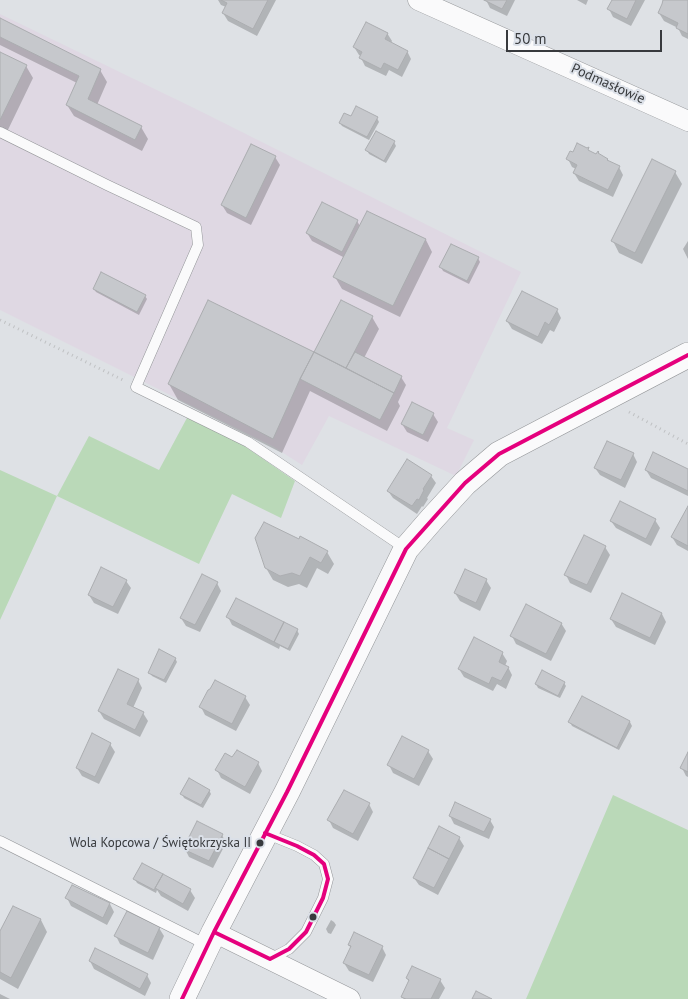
<!DOCTYPE html>
<html>
<head>
<meta charset="utf-8">
<style>
	body { margin:0 }
	#map { position:relative; width:688px; height:999px; overflow:hidden; background:#dee1e5; font-family:"PT Sans",sans-serif }
	canvas { display:block }
	.scale { position:absolute; left:506px; top:30px; width:156px; height:22px; box-sizing:border-box; border:2px solid #383a3d; border-top:0; padding-left:6px; font-size:15px; line-height:18px; white-space:nowrap; color:#383a3d; -webkit-text-stroke:4px #dbe0e8; paint-order:stroke }
</style>
</head>
<body>
<div id="map">
<canvas width="688" height="999"></canvas>
<div class="scale">50 m</div>
</div>
<script>
const context = document.querySelector('canvas').getContext('2d');
context.lineJoin = 'round';
function fill(path, color) {
  context.fillStyle = color;
  context.fill(path, 'evenodd');
}
function poly(rows) {
  const path = new Path2D();
  for (const r of rows) {
    path.moveTo(r[0], r[1]);
    for (let i = 2; i < r.length; i += 2) path.lineTo(r[i], r[i + 1]);
  }
  return path;
}
function stroke(path, color, width, dash) {
  context.strokeStyle = color;
  context.lineWidth = width;
  context.lineCap = dash ? 'butt' : 'round';
  context.setLineDash(dash || []);
  context.stroke(path);
}
function write(font, color, halo, rows, align = 'center') {
  context.font = font + ' "PT Sans",sans-serif';
  context.lineWidth = 4;
  context.setLineDash([]);
  context.textBaseline = 'middle';
  context.strokeStyle = halo;
  context.fillStyle = color;
  for (const [text, x, y, turn = 0] of rows) {
    context.save();
    context.translate(x, y);
    context.rotate((+turn || 0) * Math.PI / 180);
    context.textAlign = isNaN(turn) ? turn : align;
    if (halo) context.strokeText(text, 0, 0);
    context.fillText(text, 0, 0);
    context.restore();
  }
}
const industrial = poly([
	[0,14,196,109,521,272,447,428,474,440,456,476,329,416,302,465,274,447,0,310]
]);
const green = poly([
	[188,416,246,447,295,481,281,518,232,494,199,564,57,496,0,620,0,470,57,496,89,436,159,470],
	[613,795,688,830,688,999,526,999]
]);
const shadow = poly([
	[218,0,276,0,257,36,228,21,223,13,226,7,221,5],
	[486,0,515,0,507,16,490,8],
	[577,0,588,0,586,5],
	[613,0,645,0,631,26,613,17,609,9],
	[665,0,688,0,688,39,682,36,678,28,664,21,659,13],
	[0,19,100,70,107,82,97,105,141,127,148,139,142,151,74,116,67,105,77,83,0,45],
	[387,33,392,41,391,43,407,51,411,59,402,77,389,70,386,76,365,66,361,58,361,56,359,55,354,47],
	[0,53,26,66,33,78,5,136,0,134],
	[352,118,377,118,379,122,369,140,342,126,340,123],
	[394,142,396,146,386,163,369,154,367,150],
	[589,152,607,160,609,162,619,167,623,175,613,197,579,181,574,173,576,169,572,167,568,159],
	[275,157,280,165,251,225,227,213,222,205],
	[653,161,675,172,682,184,642,264,619,253,613,241],
	[367,212,426,240,432,252,400,317,342,289,335,277,345,258,312,241,307,233,357,221,360,226],
	[688,241,688,259,683,249],
	[478,258,480,262,469,284,443,271,441,267],
	[94,289,145,296,147,299,139,315,96,292],
	[342,302,372,317,379,329,364,358,401,377,406,385,398,402,400,406,387,431,310,391,282,453,178,400,169,384,315,353],
	[557,310,561,318,554,332,550,330,542,344,512,329,507,321],
	[433,414,438,422,428,442,407,432,402,424],
	[633,454,637,462,625,488,600,475,595,468],
	[646,470,688,470,688,496,651,478],
	[431,476,436,483,427,498,428,499,423,507,422,506,417,514,393,498,388,491],
	[688,508,688,551,677,545,672,537],
	[655,520,660,528,651,546,616,528,611,521],
	[605,547,610,555,591,593,570,583,566,575],
	[327,552,334,564,328,574,317,568,307,588,299,584,288,587,273,580,266,568],
	[486,580,491,588,480,611,460,601,455,593],
	[126,581,131,588,118,614,94,603,89,595],
	[217,583,221,591,200,632,186,626,181,618],
	[236,600,297,630,299,634,290,651,280,646,279,649,232,625,228,617],
	[662,614,666,622,655,645,616,627,611,619],
	[561,623,566,631,551,661,516,644,512,636],
	[502,653,507,661,505,666,508,667,512,675,506,689,497,684,493,691,464,677,459,669],
	[175,658,177,662,166,683,152,676,150,673],
	[138,680,142,688,133,708,143,713,148,721,140,737,104,719,99,711],
	[564,683,566,686,560,698,538,688,536,684],
	[245,697,250,705,236,731,205,715,201,707],
	[583,698,630,722,632,726,619,750,572,726,570,722],
	[110,744,115,752,99,784,82,776,77,768],
	[428,751,433,759,419,786,393,773,389,765],
	[688,755,688,777,686,776,682,768],
	[233,759,258,763,262,771,250,794,221,778,217,770],
	[209,790,211,794,203,808,184,798,182,794],
	[369,804,373,812,358,841,333,828,329,820],
	[450,816,490,820,494,827,489,839,454,824],
	[222,835,226,843,213,868,189,857,185,849],
	[459,838,464,846,438,895,419,885,414,878],
	[135,879,190,890,195,898,188,911,161,896,157,890,156,893,137,883],
	[73,886,110,904,114,912,107,925,71,906,67,898],
	[14,908,41,920,47,932,18,989,0,979,0,934],
	[331,920,334,922,336,925,331,934,328,933,326,929],
	[159,928,164,936,153,960,120,944,116,936],
	[349,945,382,947,386,955,373,982,349,971,344,963,351,949],
	[90,961,147,975,151,983,145,996,94,969],
	[407,978,440,980,445,988,439,999,404,999,402,997,409,982],
	[0,994,10,999,0,999]
]);
const building = poly([
	[221,0,268,0,253,29,222,13,227,3,221,0],
	[484,0,507,0,502,9,484,0],
	[612,0,636,0,627,19,607,9,612,0],
	[663,0,688,0,688,34,676,28,678,23,658,13,662,4,663,0],
	[0,18,101,69,88,99,142,126,135,140,66,105,79,76,0,37,0,18],
	[366,22,388,33,385,39,408,51,398,70,384,63,381,69,359,58,362,52,353,47,366,22],
	[0,52,27,65,0,120,0,52],
	[356,106,378,117,367,137,339,123,344,113,351,116,356,106],
	[376,131,395,141,384,161,365,150,376,131],
	[577,143,587,148,589,147,588,150,596,154,598,151,599,152,598,153,608,159,607,160,620,166,608,190,573,173,577,165,566,159,570,151,573,152,577,143],
	[251,144,276,156,246,218,221,205,251,144],
	[652,159,676,171,635,253,611,241,652,159],
	[322,202,358,220,342,252,306,233,322,202],
	[367,211,426,239,393,306,333,277,367,211],
	[451,244,479,257,467,281,439,267,451,244],
	[101,272,146,295,137,312,93,289,101,272],
	[522,291,558,309,549,325,545,322,538,337,506,321,522,291],
	[208,300,314,352,300,379,273,439,168,384,208,300],
	[341,300,373,316,346,368,314,352,341,300],
	[314,352,394,393,380,420,300,379,314,352],
	[355,352,402,376,394,393,346,368,355,352],
	[412,402,434,413,423,435,401,424,412,402],
	[607,441,634,453,621,480,594,468,607,441],
	[653,452,688,469,688,491,645,470,653,452],
	[407,459,432,475,423,489,424,490,419,500,417,499,412,506,387,491,407,459],
	[620,501,656,519,646,539,610,521,620,501],
	[688,506,688,546,671,537,688,506],
	[264,522,299,539,300,536,328,551,321,563,310,557,300,576,292,573,280,576,265,568,255,538,264,522],
	[584,535,606,546,587,585,564,575,584,535],
	[101,567,127,580,113,607,88,595,101,567],
	[465,569,487,579,476,603,454,593,465,569],
	[202,574,218,582,195,625,180,618,202,574],
	[622,593,662,613,650,638,610,619,622,593],
	[236,598,284,622,274,642,226,617,236,598],
	[526,604,562,623,546,654,510,636,526,604],
	[284,622,298,629,288,649,274,642,284,622],
	[474,637,503,652,499,662,509,667,501,681,492,677,489,684,458,669,474,637],
	[159,649,176,658,164,680,148,673,159,649],
	[118,669,139,679,127,704,144,712,135,730,98,711,118,669],
	[542,670,565,682,558,696,535,684,542,670],
	[215,680,246,696,232,724,199,707,208,690,210,689,215,680],
	[582,696,630,721,617,748,568,722,582,696],
	[92,733,111,743,95,777,76,768,92,733],
	[402,736,429,750,414,779,387,765,402,736],
	[237,750,259,762,245,787,215,770,225,753,232,757,237,750],
	[688,752,688,772,680,768,688,752],
	[189,778,210,790,201,805,180,794,189,778],
	[344,790,370,803,353,834,327,820,344,790],
	[455,802,491,819,484,832,449,816,455,802],
	[197,821,223,834,209,861,183,849,197,821],
	[439,826,460,837,449,859,428,848,439,826],
	[428,848,449,859,434,888,413,878,428,848],
	[142,863,163,874,154,890,133,879,142,863],
	[163,874,191,889,183,904,155,888,163,874],
	[72,885,110,903,103,918,65,898,72,885],
	[13,906,41,919,11,978,0,972,0,931,13,906],
	[127,911,160,927,148,953,114,936,127,911],
	[354,932,383,946,369,975,343,963,351,946,348,945,354,932],
	[95,948,148,974,140,989,89,961,95,948],
	[412,966,441,979,431,999,406,999,401,997,409,980,406,978,412,966],
	[476,991,492,999,472,999,476,991]
]);
const path = poly([
	[0,320,123,380],
	[629,412,688,444]
]);
const service = poly([
	[0,132,107,185,196,227,198,245,136,387,248,442,406,549],
	[265,833,297,846,314,855,324,864,328,879,323,898,306,932,289,949,270,959],
	[0,841,207,945]
]);
const minor = poly([
	[418,0,688,121],
	[214,932,350,999]
]);
const tertiary = poly([
	[182,999,214,932,287,792,406,549,432,519,465,483,499,454,688,355]
]);
const bus1 = poly([
	[214,932,270,959,289,949,306,932,323,898,328,879,324,864,314,855,297,846,265,833],
	[182,999,214,932,287,792,406,549,465,483,499,454,688,355]
]);
const markers = [
	[260,843,4.5,"#383a3d"],
	[313,917,4.5,"#383a3d"]
];
const busNames = [
	["Wola Kopcowa / Świętokrzyska II",251,843]
];
const streetNames = [
	["Podmasłowie",608,84,24]
];
fill(industrial, '#dfd8e3');
fill(green, '#bad9b8');
fill(shadow, '#0003');
fill(building, '#c6c8cc');
stroke(building, '#abadb0', 1);
stroke(service, '#949699', 11);
stroke(minor, '#949699', 21);
stroke(tertiary, '#949699', 26);
stroke(path, '#bfc1c3', 3, [1, 4]);
stroke(service, '#fafafb', 10);
stroke(minor, '#fafafb', 20);
stroke(tertiary, '#fafafb', 25);
stroke(bus1, '#e5007d', 4);
for (const [x, y, r, color] of markers) {
  const dot = new Path2D();
  dot.arc(x, y, r, 0, 2 * Math.PI);
  context.fillStyle = color;
  context.fill(dot);
  stroke(dot, '#dbe0e8', 2);
}
write('13px', '#383a3d', '#dbe0e8', busNames, 'right');
write('14px', '#383a3d', '#dbe0e8', streetNames);
</script>
</body>
</html>
